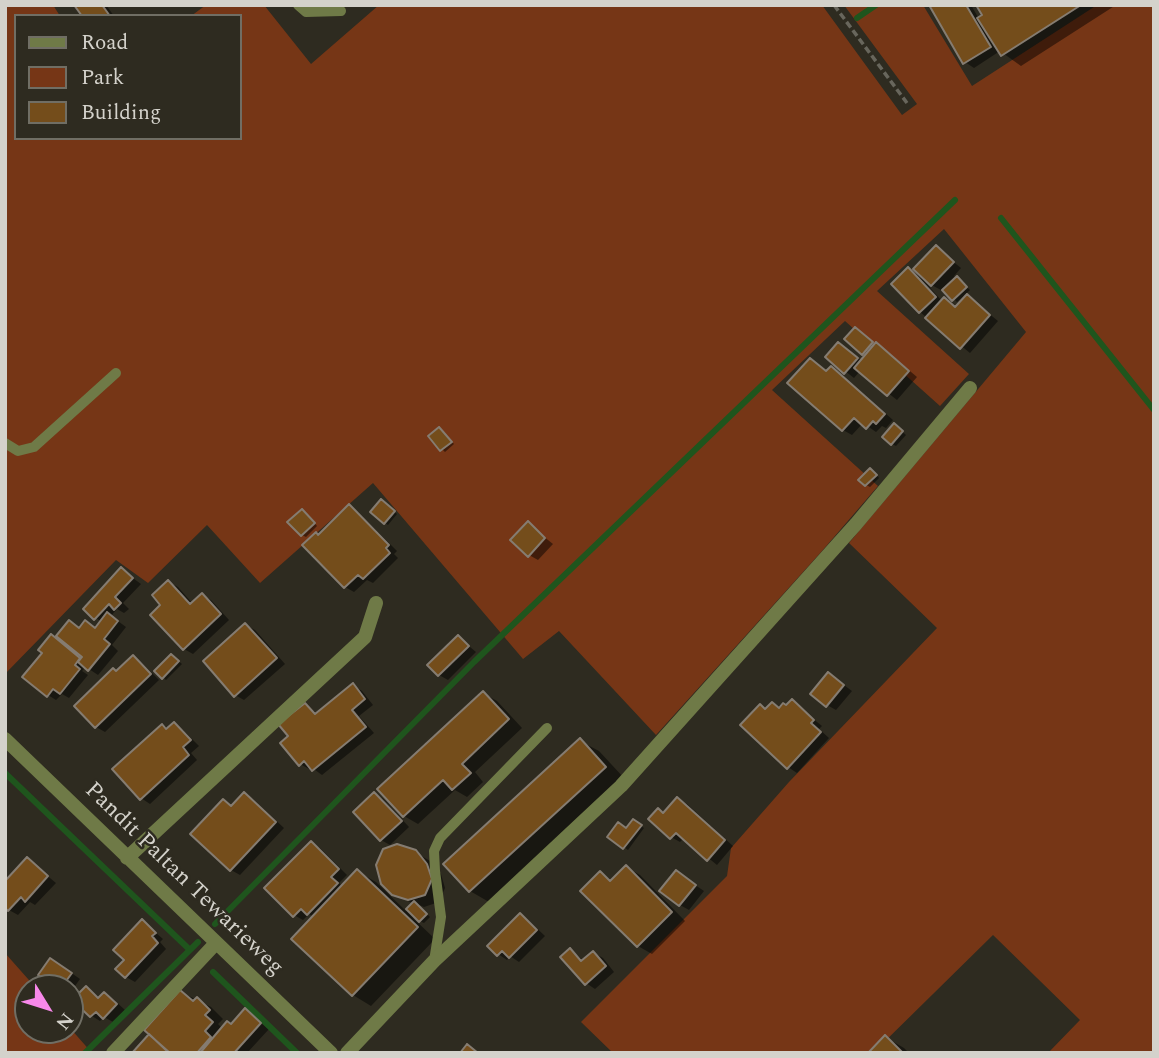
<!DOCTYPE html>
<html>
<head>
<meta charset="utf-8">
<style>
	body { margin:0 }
	#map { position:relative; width:1159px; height:1058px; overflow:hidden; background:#2e2b20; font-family:Spectral,serif }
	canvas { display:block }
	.frame { position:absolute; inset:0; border:7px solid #d4d2cb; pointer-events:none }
	.legend { position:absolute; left:14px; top:14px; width:228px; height:126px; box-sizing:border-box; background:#2e2b20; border:2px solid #706e64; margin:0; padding:9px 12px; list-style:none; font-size:21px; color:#d4d2cb }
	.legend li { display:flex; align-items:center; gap:14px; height:35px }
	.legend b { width:35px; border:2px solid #706e64 }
	.north { position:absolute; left:14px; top:974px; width:70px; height:70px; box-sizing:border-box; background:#2e2b20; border:2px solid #706e64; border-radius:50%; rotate:128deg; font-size:19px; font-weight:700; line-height:28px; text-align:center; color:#d4d2cb }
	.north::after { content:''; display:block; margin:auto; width:24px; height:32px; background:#f888ea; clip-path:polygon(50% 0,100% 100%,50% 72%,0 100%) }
</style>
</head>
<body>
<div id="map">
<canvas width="1159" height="1058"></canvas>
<div class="frame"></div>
<ul class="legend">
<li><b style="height:9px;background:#6f7a47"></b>Road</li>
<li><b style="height:19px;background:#763616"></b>Park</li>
<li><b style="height:19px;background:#744d1b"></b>Building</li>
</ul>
<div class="north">N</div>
</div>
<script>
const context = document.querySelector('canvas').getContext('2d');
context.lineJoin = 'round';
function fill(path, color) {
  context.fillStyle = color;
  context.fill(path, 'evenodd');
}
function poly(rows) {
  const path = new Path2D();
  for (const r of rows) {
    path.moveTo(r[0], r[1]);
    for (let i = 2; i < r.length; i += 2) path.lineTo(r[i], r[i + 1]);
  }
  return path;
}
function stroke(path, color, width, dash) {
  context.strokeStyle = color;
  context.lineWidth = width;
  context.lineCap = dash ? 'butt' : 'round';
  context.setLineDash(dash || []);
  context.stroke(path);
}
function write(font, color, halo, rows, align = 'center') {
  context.font = font + ' Spectral,serif';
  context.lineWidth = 5;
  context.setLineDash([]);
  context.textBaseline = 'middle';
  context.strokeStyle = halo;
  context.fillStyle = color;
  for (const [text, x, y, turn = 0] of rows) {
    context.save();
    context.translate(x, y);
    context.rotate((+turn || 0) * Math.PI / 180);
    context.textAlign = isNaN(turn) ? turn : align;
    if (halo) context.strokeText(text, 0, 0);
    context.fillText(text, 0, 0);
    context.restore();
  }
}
const green = poly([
	[5,5,53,5,60,16,16,16,16,138,240,138,240,16,191,16,206,5,264,5,311,64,379,5,822,5,902,115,917,104,844,5,923,5,972,86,1097,5,1154,5,1154,1053,1048,1053,1080,1020,993,935,873,1053,613,1053,581,1022,727,876,731,848,789,782,937,628,849,543,1026,332,944,229,877,291,969,374,940,406,845,321,772,390,878,486,822,551,656,735,559,631,523,659,373,483,260,583,207,525,148,583,116,560,5,674],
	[5,953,36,988,28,988,28,1030,70,1030,70,1028,92,1053,5,1053]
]);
const shadow = poly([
	[77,5,106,5,114,16,84,16],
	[931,5,971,5,979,19,984,16,978,5,1116,5,1021,66,1000,51,974,68,965,62],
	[936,248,961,268,954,276,970,290,957,302,943,288,941,290,924,281,942,301,944,299,957,308,967,296,998,321,970,353,920,312,893,284,908,269,922,277],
	[859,331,876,345,885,350,917,377,897,400,860,371,854,378,827,357,839,344,862,361,867,356,863,353],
	[810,360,828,372,831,368,840,374,893,420,886,428,882,426,876,432,863,423,852,435,843,430,790,383],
	[898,428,906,435,896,446,892,444],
	[440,429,454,444,445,452,442,449],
	[874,472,879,478,870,487,866,485],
	[385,504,397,514,388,525,385,523],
	[349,507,358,512,397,551,394,554,398,558,373,583,367,580,354,592,345,587,305,545,319,536],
	[306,513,317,526,306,537,302,535],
	[528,524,553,544,538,560,529,555],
	[122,570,141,584,123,603,129,609,124,613,117,609,111,616,126,627,112,645,118,651,98,675,86,667,82,671,88,675,69,698,62,694,56,700,48,695,60,642,82,659,85,657,69,622,80,629,96,629,102,622,96,618],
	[169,582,178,587,193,604,202,595,211,600,229,620,193,654,184,649,163,605],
	[246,625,255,630,285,664,244,700,235,695],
	[458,637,476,652,448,680,439,675],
	[133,658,142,663,159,680,105,732,96,727,76,706],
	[175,658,182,664,166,680,163,677],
	[829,674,852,691,836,710,827,705],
	[353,685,362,691,373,705,359,716,374,733,322,775,311,767,309,769,300,764,290,736,305,705,318,714],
	[483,693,497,701,522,728,475,772,483,782,467,797,455,790,418,824,404,816],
	[792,702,822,726,819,729,829,738,797,773,788,767,760,706,767,710,772,704,781,709,787,707],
	[174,724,183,730,199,746,191,753,197,760,150,804,141,798,162,727,168,730],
	[580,741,599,751,624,778,489,902,470,891,446,864],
	[244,794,253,799,284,828,240,875,231,870,193,834,223,801,233,807],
	[375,794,383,799,409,827,390,845,381,840],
	[678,799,687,804,733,846,717,865,684,838,680,842,671,837,664,814],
	[633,821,644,828,628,850,609,836,627,830],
	[311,843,320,848,347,875,339,883,343,887,358,872,376,882,406,911,414,904,394,894,415,852,430,861,441,874,445,888,439,902,424,907,417,904,430,917,424,923,413,918,435,939,371,1006,353,995,314,917,309,914,303,920,294,915],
	[27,859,56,883,35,905,30,902,18,915,9,910],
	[626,867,640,875,685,921,652,954,638,946,600,873,613,881],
	[676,872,704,891,689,910,680,905],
	[520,916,529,921,545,936,519,962,510,956,507,960,498,954],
	[142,921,163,939,160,942,166,949,135,982,126,977,126,960],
	[571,950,584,961,594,953,603,958,614,972,595,989,586,983],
	[60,965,80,979,70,993,70,988,60,988],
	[86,988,100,998,104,994,113,999,125,1010,113,1022,104,1017,100,1021,92,1016],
	[181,992,211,1007,223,1019,218,1024,223,1029,232,1026,245,1011,269,1029,247,1053,134,1053,151,1034],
	[885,1037,904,1048,909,1053,870,1053]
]);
const stream = poly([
	[857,18,876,5],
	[1001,218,1154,410],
	[5,773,190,950],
	[215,924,474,662,955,200],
	[213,972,297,1053],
	[85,1053,198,942]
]);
const building = poly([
	[74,5,102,5,110,16,82,16,74,5],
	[929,5,966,5,991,47,963,64,929,5],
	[976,5,1081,5,1001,56,977,18,982,15,976,5],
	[936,245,954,262,931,286,913,269,936,245],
	[908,267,936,297,919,313,891,284,908,267],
	[957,276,967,287,952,301,942,290,957,276],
	[967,294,990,315,960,349,925,318,944,297,955,307,967,294],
	[855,327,873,342,862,355,844,339,855,327],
	[838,342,858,358,844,374,825,357,838,342],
	[876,342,909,371,887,396,854,368,876,342],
	[810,358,826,371,831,366,885,414,876,424,873,421,866,429,854,418,842,431,787,383,810,358],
	[894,423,903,431,891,445,882,437,894,423],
	[439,427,452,442,440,451,428,436,439,427],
	[870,468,877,475,865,486,858,480,870,468],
	[381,499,395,511,384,524,370,512,381,499],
	[349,504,389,545,386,548,390,553,363,579,358,575,344,588,302,545,316,532,318,535,349,504],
	[302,509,315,523,301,536,287,522,302,509],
	[528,521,545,538,528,557,510,540,528,521],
	[121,567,133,578,115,597,121,603,114,610,109,604,94,620,83,609,121,567],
	[168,580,190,604,202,593,221,614,183,650,150,615,160,605,152,595,168,580],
	[107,612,118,621,104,639,110,644,88,671,78,662,82,657,56,636,69,620,79,628,85,620,95,628,107,612],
	[245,623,277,658,234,697,203,661,245,623],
	[51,634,80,658,75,665,80,669,60,694,53,689,47,697,22,677,42,653,38,650,51,634],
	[458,635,469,646,438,676,427,665,458,635],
	[171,654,179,661,162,679,154,671,171,654],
	[133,655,151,674,95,728,74,706,113,668,116,671,133,655],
	[828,672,844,685,826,707,810,694,828,672],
	[353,683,365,699,352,710,366,727,312,771,304,761,299,766,280,743,288,736,278,724,305,703,315,714,353,683],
	[483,691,509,719,462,764,471,773,452,790,443,780,403,817,377,789,483,691],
	[792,699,814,720,811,723,821,732,787,769,740,725,760,704,765,709,772,702,779,708,783,703,786,705,792,699],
	[174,722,191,740,183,747,189,755,140,800,112,769,162,724,166,729,174,722],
	[580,738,606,767,469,892,443,864,580,738],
	[244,792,276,822,230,871,190,834,223,799,231,806,244,792],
	[374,792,402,821,380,841,353,812,374,792],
	[677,797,725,840,707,861,676,833,670,839,648,819,658,808,663,813,677,797],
	[633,819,642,825,623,849,607,837,618,822,626,828,633,819],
	[311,841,339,869,331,877,338,883,307,915,301,909,293,917,264,888,311,841],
	[397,844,416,850,427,864,432,879,425,895,408,900,392,895,381,884,376,865,383,849,397,844],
	[27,857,48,876,25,902,21,897,8,911,5,908,5,881,27,857],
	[626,865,672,912,637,947,580,891,600,871,610,881,626,865],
	[357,869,418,927,352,996,291,939,357,869],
	[676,870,696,885,679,906,659,891,676,870],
	[414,901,427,914,419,922,406,909,414,901],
	[520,913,537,930,509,958,502,951,497,956,487,946,520,913],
	[142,919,156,933,152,936,158,943,125,978,115,969,124,960,113,950,142,919],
	[570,948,581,961,593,951,606,966,585,985,560,957,570,948],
	[50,958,72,973,61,988,57,988,38,975,50,958],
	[86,986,98,998,104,992,117,1004,103,1019,96,1012,90,1017,72,1000,86,986],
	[180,990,193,1001,197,997,210,1010,205,1015,213,1022,205,1031,211,1037,197,1053,170,1053,144,1030,180,990],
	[245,1008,261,1023,234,1053,200,1053,227,1021,231,1024,245,1008],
	[149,1034,169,1053,132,1053,149,1034],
	[885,1035,903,1053,868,1053,885,1035],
	[467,1044,478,1053,460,1053,467,1044]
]);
const path = poly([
	[834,5,907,103]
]);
const lane = poly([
	[298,5,306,12,341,11],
	[5,443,18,451,34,447,116,373],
	[434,961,441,917,435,871,434,851,440,838,547,728]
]);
const street = poly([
	[5,739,331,1053],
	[127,858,365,637,376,603],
	[113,1053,216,943],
	[347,1053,434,961,621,786,856,524,970,388]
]);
const streetNames = [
	["Pandit Paltan Tewarieweg",183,880,44]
];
fill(green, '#763616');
fill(shadow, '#0007');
stroke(stream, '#1f551d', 6);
fill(building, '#744d1b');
stroke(building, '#857c71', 2);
stroke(path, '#68665c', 3.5, [7, 3.5]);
stroke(lane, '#6f7a47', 10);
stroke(street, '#6f7a47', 14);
write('23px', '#d4d2cb', '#2e2b20', streetNames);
</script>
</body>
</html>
